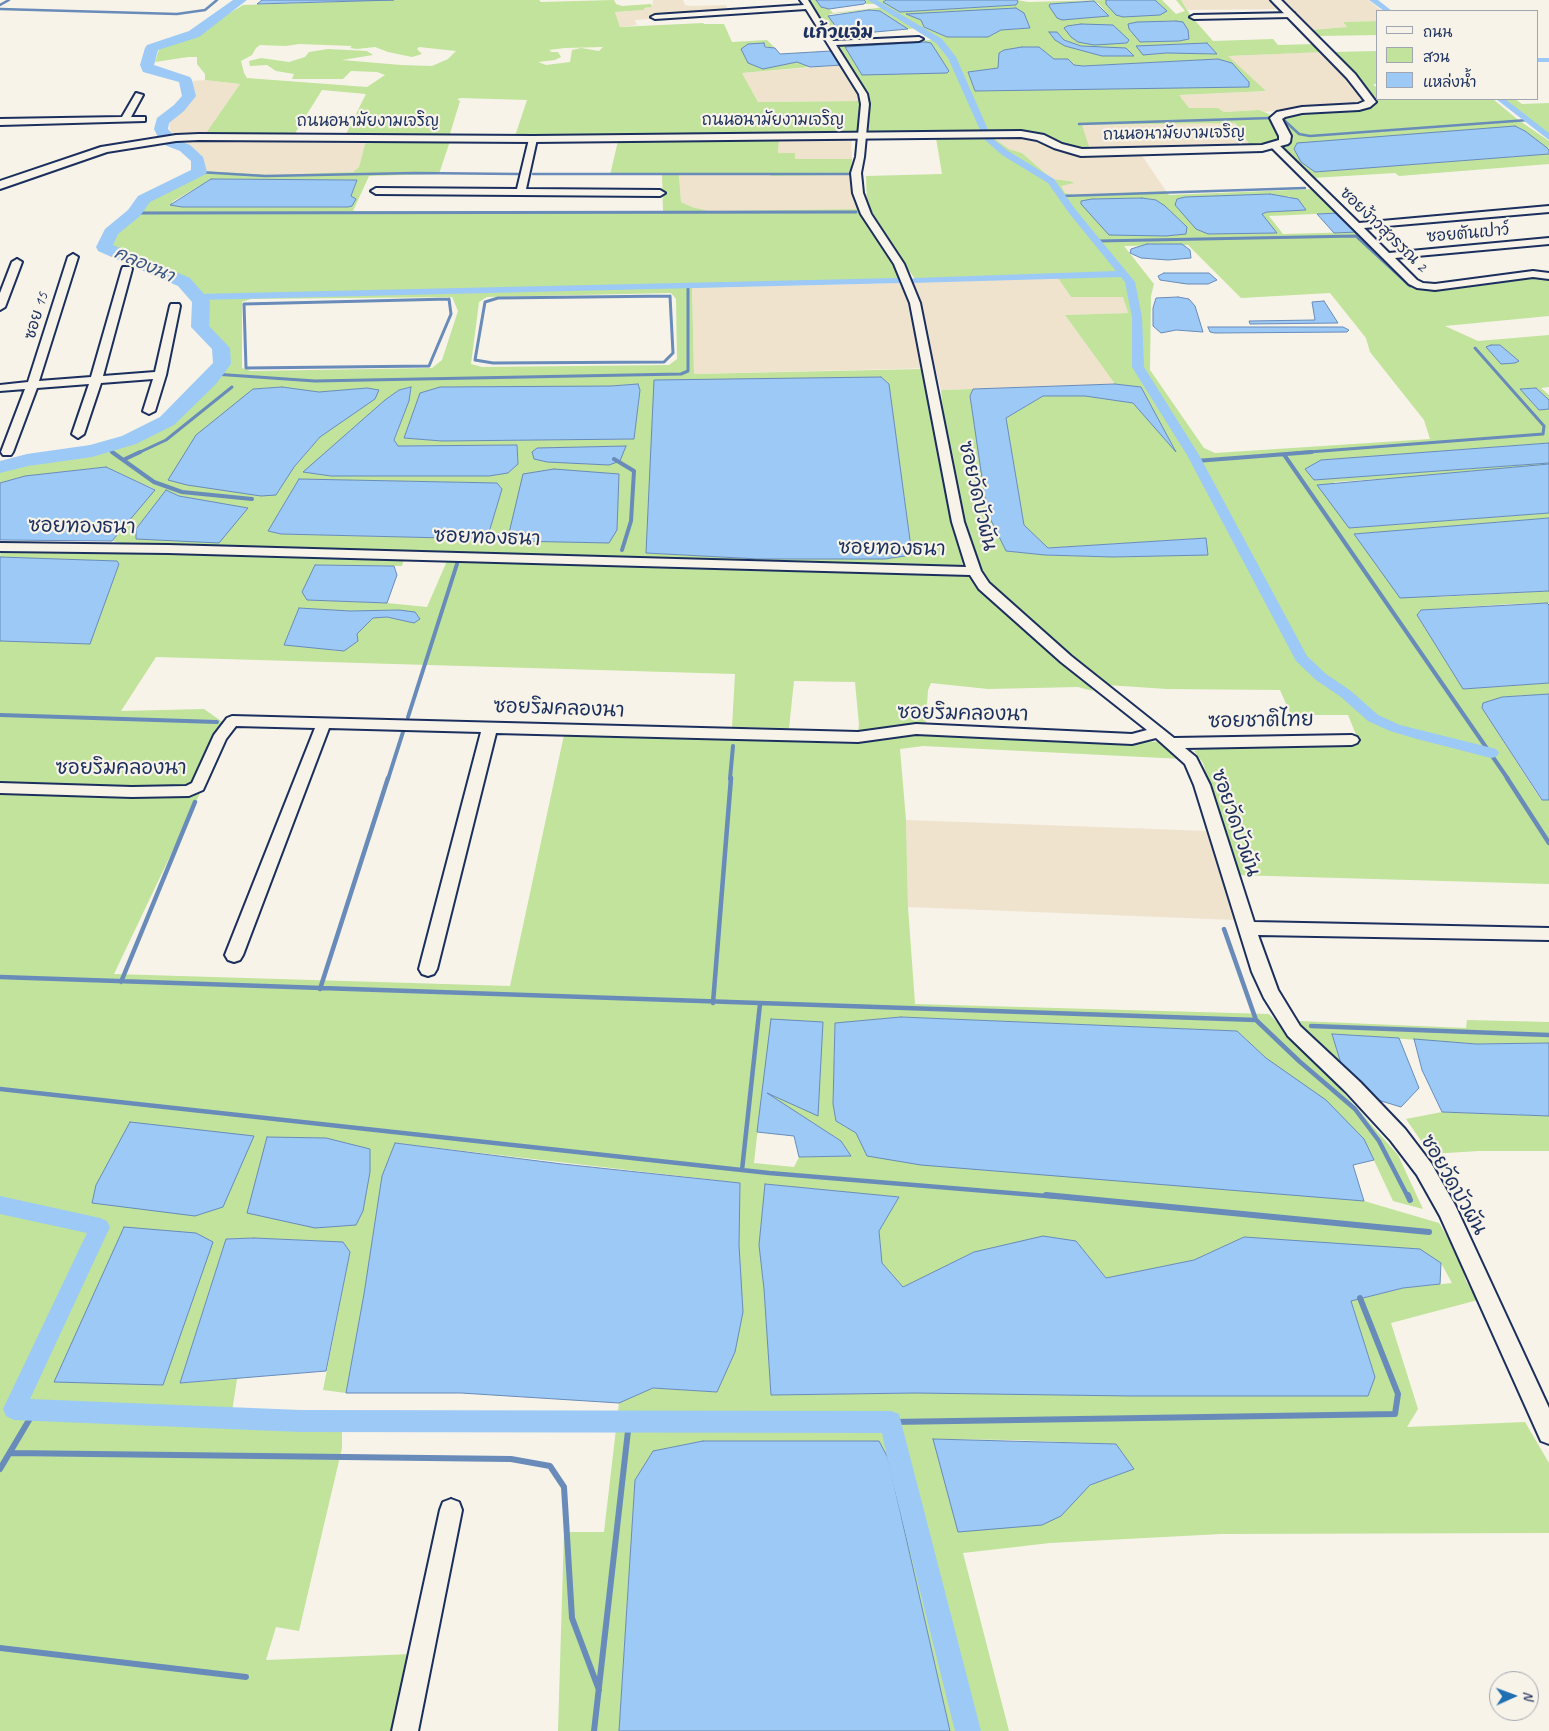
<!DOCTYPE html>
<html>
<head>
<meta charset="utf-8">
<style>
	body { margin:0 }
	#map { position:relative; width:1549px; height:1731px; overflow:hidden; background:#f7f3e8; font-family:Caveat,"Playpen Sans Thai",sans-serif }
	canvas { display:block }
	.legend { position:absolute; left:1376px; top:10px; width:162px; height:90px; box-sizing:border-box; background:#f7f3e8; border:1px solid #9fa5b1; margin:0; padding:6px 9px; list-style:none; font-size:15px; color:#1b2f5e }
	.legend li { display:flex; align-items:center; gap:10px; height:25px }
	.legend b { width:25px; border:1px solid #9fa5b1 }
	.north { position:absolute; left:1489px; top:1671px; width:50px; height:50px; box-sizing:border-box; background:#f7f3e8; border:1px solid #9fa5b1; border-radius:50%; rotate:88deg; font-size:14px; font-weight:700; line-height:20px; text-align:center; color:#1b2f5e }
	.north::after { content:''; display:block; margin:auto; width:18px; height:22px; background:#1f6fb2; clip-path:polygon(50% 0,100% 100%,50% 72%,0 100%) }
</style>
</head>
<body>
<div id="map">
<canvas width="1549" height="1731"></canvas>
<ul class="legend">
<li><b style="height:6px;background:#f7f3e8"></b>ถนน</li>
<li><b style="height:14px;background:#c1e39c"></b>สวน</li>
<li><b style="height:14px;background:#9cc9f6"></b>แหล่งน้ำ</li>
</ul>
<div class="north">N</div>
</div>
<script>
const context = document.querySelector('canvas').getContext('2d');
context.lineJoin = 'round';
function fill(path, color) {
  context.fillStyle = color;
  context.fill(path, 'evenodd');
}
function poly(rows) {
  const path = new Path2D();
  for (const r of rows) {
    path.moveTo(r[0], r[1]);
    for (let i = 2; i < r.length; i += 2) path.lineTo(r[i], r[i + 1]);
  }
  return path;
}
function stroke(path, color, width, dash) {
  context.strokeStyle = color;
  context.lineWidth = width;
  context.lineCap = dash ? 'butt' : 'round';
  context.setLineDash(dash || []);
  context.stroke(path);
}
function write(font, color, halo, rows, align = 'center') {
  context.font = font + ' Caveat,"Playpen Sans Thai",sans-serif';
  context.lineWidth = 4.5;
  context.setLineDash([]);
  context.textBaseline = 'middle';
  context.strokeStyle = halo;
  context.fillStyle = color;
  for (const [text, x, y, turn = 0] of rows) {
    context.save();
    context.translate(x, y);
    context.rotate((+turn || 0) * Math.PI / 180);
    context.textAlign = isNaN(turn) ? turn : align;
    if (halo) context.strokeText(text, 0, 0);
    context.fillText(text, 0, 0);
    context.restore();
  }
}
const built = poly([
	[653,0,683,0,685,5,692,6,726,5,730,14,635,20,637,25,620,27,615,12,644,10,644,8,652,7],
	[1181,0,1271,0,1279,9,1188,10],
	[1281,0,1368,0,1382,11,1378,11,1378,21,1343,22,1347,27,1311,30],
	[1320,52,1354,86,1364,99,1362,102,1351,105,1264,112,1259,110,1224,112,1218,108,1189,108,1178,95,1266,91,1227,56],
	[842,65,860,96,860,101,758,102,742,73],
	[205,80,240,84,206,133,367,136,359,167,353,172,345,173,274,175,204,171,203,163,189,146,176,141,170,133,169,121,196,95,192,88,193,81],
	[1235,123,1251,147,1136,150,1141,154,1166,191,1076,195,1065,193,1060,186,1070,181,1052,179,1022,153,1009,149,992,137,1030,137,1057,151,1089,150,1081,125],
	[851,139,852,159,794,159,795,154,778,153,779,140],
	[770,173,771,176,850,175,859,209,709,211,692,207,681,202,679,174],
	[1057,275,1071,297,1123,296,1128,313,1065,315,1115,384,941,390,935,368,694,374,692,288,896,283,915,279],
	[906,820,1209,831,1235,920,908,907]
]);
const green = poly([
	[394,0,539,0,541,2,614,0,616,4,622,6,651,4,652,7,644,8,644,10,615,12,620,27,703,23,704,24,724,24,732,42,767,40,775,48,748,44,782,64,797,62,810,67,742,73,758,102,860,101,859,135,515,136,527,100,461,98,457,99,460,101,449,137,345,136,366,94,322,90,294,135,208,135,206,133,240,84,205,80,205,74,197,64,197,57,188,57,155,62,160,46,185,41,243,5],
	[299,44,352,46,350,48,357,49,375,47,388,52,412,57,422,54,417,49,419,47,456,51,448,59,432,66,401,65,342,60,373,55,367,51,328,49,309,52,305,57,289,62,261,58,249,61,250,66,267,65,276,71,294,74,292,79,343,79,351,71,377,72,385,75,367,87,247,78,244,73,241,61,252,55,256,48,260,45,286,46],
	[603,47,599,51,581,48,572,50,570,62,546,65,538,62,555,60,561,57,558,52,552,52,549,50,565,48],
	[806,0,816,0,821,7,829,9,833,13,885,7,881,4,864,4,866,2,864,0,886,0,883,2,900,12,1016,5,1017,0,1028,2,1106,0,1106,4,1167,11,1155,0,1162,0,1176,14,1185,11,1176,0,1181,0,1191,16,1213,41,1273,39,1278,45,1316,44,1324,52,1228,56,1266,91,1179,95,1189,108,1218,108,1224,112,1259,110,1269,114,1278,132,1276,141,1268,145,1251,147,1235,123,1082,125,1090,150,1067,146,1031,132,874,134,869,133,867,129,868,100,861,84,838,45,933,40,932,35,921,28,908,29,880,11,869,10,830,14,828,16,842,35,832,36],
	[1087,1,1098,3,1109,16,1051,4],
	[921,20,1030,28,1001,30,988,37,947,37,924,27],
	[1176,21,1189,39,1151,42,1129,24],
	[1057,32,1064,40,1081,46,1133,56,1102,56,1065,46],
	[1207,43,1216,54,1166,53,1143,55],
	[1039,47,1054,59,1068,59,1074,65,1083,66,1218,59,1249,86,975,91,968,72,998,68,999,63],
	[1378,21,1378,35,1318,36,1311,30,1347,27,1343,22],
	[1378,51,1378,84,1373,84,1378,89,1378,99,1493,99,1517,119,1549,141,1549,150,1546,147,1301,162,1315,172,1549,154,1549,164,1399,176,1395,173,1313,178,1282,149,1292,140,1293,136,1284,125,1283,117,1292,113,1370,108,1376,101,1334,52],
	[1503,99,1515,99,1522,104,1549,103,1549,135],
	[992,137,1009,149,1022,153,1052,179,1070,181,1074,183,1061,186,1065,193,1076,195,1166,191,1169,195,1315,189,1339,213,1269,216,1283,234,1359,232,1416,288,1430,289,1540,276,1549,280,1549,316,1445,326,1478,341,1549,335,1549,387,1541,388,1549,395,1549,400,1536,388,1521,389,1539,410,1549,409,1549,443,1321,460,1306,469,1314,480,1549,463,1549,464,1409,477,1334,482,1350,528,1549,513,1549,518,1354,534,1366,550,1437,597,1549,591,1549,605,1547,603,1510,604,1421,610,1417,615,1463,689,1549,683,1549,694,1502,697,1482,708,1541,800,1549,800,1549,884,1235,875,1203,763,1194,751,1209,747,1353,745,1359,742,1348,715,1291,715,1280,690,1167,689,1107,685,988,584,976,556,959,501,943,410,941,390,973,389,970,396,987,512,1006,551,1045,555,1113,557,1208,554,1205,538,1047,548,1024,525,1006,418,1043,396,1085,396,1133,403,1174,449,1141,387,1115,384,1065,315,1128,313,1123,297,1071,297,1056,275,915,279,875,222,867,204,866,176,942,174,936,138],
	[1289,196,1306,210,1267,212,1262,214],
	[1142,198,1156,200,1187,227,1081,201],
	[1188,245,1241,298,1330,293,1366,338,1370,352,1424,420,1430,439,1215,453,1204,448,1150,370,1151,296,1154,284,1124,246],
	[366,140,450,141,439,174,369,176,353,211,663,211,662,175,610,175,618,141,779,140,778,153,795,153,795,159,852,159,850,175,771,176,770,173,679,175,681,202,692,207,709,211,859,209,868,228,900,275,901,282,692,288,694,374,922,369,964,558,962,566,954,567,641,560,126,544,112,541,154,489,106,467,25,476,0,483,0,470,95,455,158,432,177,418,218,379,227,362,223,344,208,329,204,321,206,302,196,289,189,282,109,246,113,234,140,211,141,207,150,200,204,171,274,175,353,172,359,167],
	[211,179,354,180,357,181,351,196,352,206,175,206,172,202],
	[671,293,676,299,677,359,669,365,482,367,471,364,479,302,487,297],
	[452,297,458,311,442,360,432,368,251,371,242,368,242,302,251,299],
	[881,377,889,384,912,555,885,559,759,559,646,553],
	[638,384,640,390,634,439,442,441,405,438,611,386],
	[282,387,319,392,367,388,374,399,320,437,294,467,276,495,238,402,253,389],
	[411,387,409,401,394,441,398,446,517,445,518,464,508,473,489,476,331,476,304,472,385,400,399,390],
	[299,479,497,483,502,489,487,539,282,534,268,531],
	[166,490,179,496,248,508,136,529],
	[1,549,404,559,402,566,315,565,308,600,387,603,427,607,447,561,968,574,978,587,1057,661,1088,683,1093,691,1078,687,988,689,931,683,928,690,925,735,1165,742,1183,759,923,746,900,749,906,820,908,907,915,1004,1269,1014,1312,1057,1398,1155,1423,1209,1393,1201,1364,1139,1266,1058,1237,1031,901,1017,835,1023,833,1104,836,1121,856,1133,1364,1201,1439,1223,1459,1257,1466,1281,1478,1300,1391,1323,1418,1409,1407,1427,1525,1422,1549,1463,1549,1533,1221,1534,1050,1543,963,1553,1009,1731,950,1731,888,1458,879,1441,703,1441,653,1451,635,1480,619,1731,558,1731,564,1532,604,1532,619,1403,653,1388,717,1392,735,1352,740,1183,395,1143,382,1176,364,1294,346,1393,323,1390,350,1252,343,1242,254,1238,226,1239,180,1383,237,1379,232,1412,342,1430,342,1448,299,1631,276,1627,266,1660,412,1654,396,1731,0,1731,0,641,89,644,119,564,117,561,0,557],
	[299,608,350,611,399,610,414,623,387,617,373,618,337,651,314,647,284,645],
	[156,657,735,674,732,727,789,728,794,681,855,682,859,725,856,744,564,735,510,986,114,974,231,728,204,709,121,711],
	[762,1091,841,1141,850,1156,799,1157,794,1167,754,1163],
	[765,1184,899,1197,879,1231,882,1263,903,1287,974,1252,1076,1241,1106,1278,1194,1260,1244,1237,1441,1263,1452,1283,1403,1288,1351,1301,1375,1377,916,1393,771,1395,764,1289,759,1245],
	[934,1439,1014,1440,1116,1444,1134,1469,1090,1485],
	[1467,1020,1549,1022,1549,1043,1476,1044,1332,1034,1342,1067,1302,1027,1300,1021,1466,1028],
	[1442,1112,1549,1116,1549,1151,1479,1151,1430,1154,1406,1119]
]);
const water = poly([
	[262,0,394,0,257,4,262,0],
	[816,0,864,0,866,2,864,4,829,9,821,7,816,0],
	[886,0,1017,0,1018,2,1016,5,900,12,883,2,886,0],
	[1106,0,1155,0,1167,11,1160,15,1123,17,1116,15,1106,4,1106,0],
	[1094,1,1109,16,1062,20,1057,18,1049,6,1050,4,1094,1],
	[1016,8,1024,13,1030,28,1001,30,988,37,947,37,924,27,921,20,906,14,1016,8],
	[869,10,880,11,908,29,842,35,828,16,869,10],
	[1176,21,1183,22,1188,30,1189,39,1179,41,1140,42,1129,29,1128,24,1137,22,1176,21],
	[1081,24,1113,25,1129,40,1127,43,1111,44,1094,45,1078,42,1071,37,1064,28,1067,26,1081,24],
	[1049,32,1057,32,1064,40,1081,46,1126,48,1134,56,1102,56,1065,46,1055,40,1049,32],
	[926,42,931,43,949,71,947,73,862,75,845,47,926,42],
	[764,43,765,47,775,48,780,54,831,51,842,65,810,67,797,62,763,69,748,63,741,49,748,44,764,43],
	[1207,43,1217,54,1166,53,1143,55,1136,46,1207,43],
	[1022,47,1039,47,1054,59,1068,59,1074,65,1083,66,1218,59,1232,63,1249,82,1249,87,975,91,968,72,998,68,999,53,1004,50,1022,47],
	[1515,126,1525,131,1546,147,1549,150,1549,154,1315,172,1301,162,1294,149,1297,143,1515,126],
	[211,179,354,180,357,180,351,196,356,199,352,206,348,207,182,207,170,205,211,179],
	[1270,194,1298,199,1306,210,1267,212,1262,214,1277,233,1208,234,1196,229,1175,205,1177,199,1185,197,1270,194],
	[1142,198,1156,200,1165,206,1187,227,1186,234,1166,236,1109,235,1081,204,1081,201,1092,199,1142,198],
	[1339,213,1359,232,1334,233,1317,214,1339,213],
	[1147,244,1182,244,1190,250,1191,258,1168,260,1141,258,1130,253,1131,249,1147,244],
	[1164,273,1209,273,1217,280,1208,284,1187,284,1160,280,1158,276,1164,273],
	[1178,297,1189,299,1195,306,1203,332,1176,330,1161,333,1153,326,1153,308,1156,298,1178,297],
	[1324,301,1338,323,1250,324,1249,321,1315,320,1312,302,1324,301],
	[1208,327,1343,327,1349,330,1347,332,1215,333,1210,332,1208,327],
	[1491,345,1500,345,1519,361,1515,363,1501,364,1486,347,1491,345],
	[881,377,889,384,912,555,885,559,759,559,646,553,654,380,881,377],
	[638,384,640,390,634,439,442,441,404,438,420,393,440,387,611,386,638,384],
	[1115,384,1141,387,1176,452,1133,403,1085,396,1043,396,1006,418,1024,525,1048,548,1206,538,1208,555,1113,557,1045,555,1006,551,987,512,970,396,973,389,1115,384],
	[282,387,319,392,367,388,379,390,375,399,320,437,294,467,276,495,261,496,187,485,168,480,196,435,253,389,282,387],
	[411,387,409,401,394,440,398,446,517,445,518,464,508,473,489,476,331,476,303,472,385,400,399,390,411,387],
	[1536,388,1549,400,1549,409,1539,410,1520,389,1536,388],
	[1549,443,1549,463,1314,480,1305,469,1321,460,1549,443],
	[626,446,620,461,609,465,547,462,534,459,532,452,537,448,626,446],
	[1549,464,1549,513,1349,528,1317,485,1549,464],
	[106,467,155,490,112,541,0,540,0,483,25,476,106,467],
	[554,469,619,474,617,530,609,543,514,541,509,533,523,474,554,469],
	[299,479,497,483,502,489,487,539,281,534,268,531,299,479],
	[166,490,179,496,248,508,219,543,136,539,136,529,166,490],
	[1549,518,1549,591,1400,598,1354,534,1549,518],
	[0,557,117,561,119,564,90,644,0,641,0,557],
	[315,565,394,566,397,575,387,603,307,600,302,592,315,565],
	[1547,603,1549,605,1549,683,1463,689,1417,615,1421,610,1547,603],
	[299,608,350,611,399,610,415,612,420,619,414,623,387,617,373,618,357,634,358,641,344,651,284,645,299,608],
	[1549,694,1549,800,1542,800,1482,708,1483,703,1502,697,1549,694],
	[901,1017,1237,1031,1266,1058,1326,1100,1364,1139,1374,1160,1353,1165,1364,1201,921,1165,867,1156,856,1133,836,1121,833,1104,835,1023,901,1017],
	[771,1019,823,1022,818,1116,767,1093,841,1141,851,1156,799,1157,794,1136,757,1132,771,1019],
	[1332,1034,1399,1038,1419,1088,1401,1107,1368,1097,1342,1067,1332,1034],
	[1414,1039,1476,1044,1549,1043,1549,1116,1442,1112,1422,1070,1414,1039],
	[130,1122,254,1136,223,1207,195,1216,92,1203,96,1185,130,1122],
	[267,1137,326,1138,370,1149,370,1172,363,1211,356,1225,315,1228,247,1213,267,1137],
	[395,1143,562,1164,740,1183,739,1245,743,1312,735,1352,717,1392,653,1388,619,1403,461,1393,346,1393,364,1294,382,1176,395,1143],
	[765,1184,899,1197,879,1231,882,1263,903,1287,974,1252,1043,1236,1076,1241,1106,1278,1194,1260,1244,1237,1420,1249,1441,1263,1440,1284,1403,1288,1351,1301,1375,1377,1368,1396,1131,1396,916,1393,771,1395,764,1289,759,1245,765,1184],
	[124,1227,196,1233,213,1242,163,1385,54,1382,124,1227],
	[254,1238,343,1242,350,1252,326,1371,180,1383,226,1239,254,1238],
	[933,1439,1116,1444,1134,1469,1090,1485,1061,1516,1042,1525,958,1532,933,1439],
	[703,1441,879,1441,888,1458,950,1731,619,1731,635,1480,653,1451,703,1441]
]);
const streamFar4 = poly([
	[0,5,9,0],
	[0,9,177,14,205,10,217,0],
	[1284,120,1299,134,1310,136,1528,120],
	[1079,124,1271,118],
	[199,172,265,176,415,173,519,174],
	[533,174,850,174],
	[1062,196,1305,188]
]);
const streamFar3 = poly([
	[134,213,856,212],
	[1098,241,1356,236,1410,286],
	[670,296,673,353,664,362,493,363,475,360,485,302,498,298,670,296],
	[449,299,451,314,429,366,246,368,244,304,449,299],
	[214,374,315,381,681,374,688,371,688,287],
	[105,447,114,453],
	[138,453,166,440,232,387],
	[1296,453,1543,434,1544,426,1475,348]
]);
const streamFar2 = poly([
	[112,452,154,482,182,492,252,499],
	[1285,456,1508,779],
	[614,459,634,471,631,521,622,550],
	[123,460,140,452],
	[1196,461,1312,452],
	[0,715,217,722],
	[408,717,457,564],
	[388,779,403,732],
	[730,779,733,746]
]);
const streamFar1 = poly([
	[1507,778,1549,843],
	[1224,929,1256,1020,1299,1061,1355,1109,1379,1141,1408,1197],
	[0,977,1256,1020],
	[121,982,195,802],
	[320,989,388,778],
	[713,1003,731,778],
	[1311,1026,1549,1035],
	[0,1089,769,1173,1059,1197],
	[742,1170,760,1004]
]);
const stream = poly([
	[1046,1195,1429,1232],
	[1408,1195,1410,1200],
	[891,1422,1395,1414,1398,1394,1360,1298],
	[10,1453,511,1459,550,1466,564,1487,572,1618,599,1690],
	[0,1469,35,1410],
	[0,1648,246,1677],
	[594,1731,629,1422]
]);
const canal = poly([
	[868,0,877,0,942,39,956,57,989,132,988,134,981,132,948,58,936,43,868,0],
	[1369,0,1378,0,1392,11,1384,11,1369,0],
	[1538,58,1549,58,1549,62,1538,62,1538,58],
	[1496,99,1505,99,1549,133,1549,140,1496,99],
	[987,134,1008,151,1054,179,1075,209,1135,282,1142,317,1144,367,1199,455,1307,656,1326,674,1351,691,1378,715,1400,725,1496,749,1499,753,1496,757,1491,758,1417,739,1390,731,1368,721,1341,697,1316,680,1296,661,1187,455,1132,367,1132,317,1125,282,1121,277,911,283,911,279,915,278,1116,271,1069,213,1048,183,1002,155,984,139,984,135,987,134],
	[898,278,902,279,902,283,197,300,192,297,197,294,898,278],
	[0,1196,100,1218,107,1221,110,1227,30,1399,301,1410,891,1411,899,1414,981,1731,955,1731,890,1471,882,1433,301,1432,14,1420,6,1416,3,1409,87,1233,0,1214,0,1196]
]);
const river = poly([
	[233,0,247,0,199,37,158,50,154,65,190,77,192,80,196,96,184,111,169,123,168,129,177,140,190,145,203,157,207,172,204,175,150,202,140,216,118,234,113,245,190,278,210,301,209,326,230,348,231,364,216,384,174,425,136,444,92,457,28,466,0,473,0,461,27,454,90,445,122,436,160,417,213,363,212,349,191,327,192,302,178,286,98,251,96,247,105,229,128,210,138,196,191,170,191,161,180,151,167,146,159,139,154,129,157,118,174,105,182,96,179,82,143,72,140,65,145,48,147,45,189,31,233,0]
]);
const minor = poly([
	[800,0,808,0,833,41,919,37,923,39,919,41,836,45,867,94,869,104,864,157,861,173,863,193,871,214,904,264,920,303,964,522,981,571,989,583,1071,656,1174,738,1352,735,1357,737,1359,740,1357,743,1352,745,1185,748,1196,757,1210,785,1254,922,1549,928,1549,940,1258,935,1278,990,1300,1026,1360,1082,1405,1129,1431,1163,1455,1205,1549,1408,1549,1444,1541,1441,1440,1216,1417,1175,1391,1141,1346,1092,1288,1036,1264,998,1252,972,1194,785,1185,764,1156,738,1132,744,916,734,858,742,496,733,437,969,434,974,428,976,422,974,419,969,481,732,329,728,243,955,240,960,234,962,228,960,225,955,315,728,236,726,226,739,203,790,189,796,132,797,0,793,0,783,132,787,186,786,192,783,214,735,227,718,232,716,858,732,916,724,1132,734,1147,730,1061,662,979,589,970,575,168,553,0,551,0,543,168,545,966,567,952,522,910,303,894,264,861,214,853,193,851,173,856,157,861,104,859,94,806,9,655,19,651,17,655,15,804,5,800,0],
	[1294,13,1295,15,1291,17,1194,19,1190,17,1194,15,1294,13],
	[136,93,143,95,131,117,145,117,145,121,0,125,0,119,122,117,136,93],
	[533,136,537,139,526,189,660,190,665,193,660,196,376,194,371,191,376,188,517,189,529,139,533,136],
	[1275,143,1278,144,1359,223,1549,206,1549,212,1364,228,1389,253,1549,238,1549,244,1395,258,1417,280,1423,283,1435,284,1533,271,1549,273,1549,279,1533,277,1435,290,1417,288,1409,284,1272,148,1272,144,1275,143],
	[73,254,78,257,39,381,91,377,122,269,123,267,131,267,132,269,103,376,155,372,170,306,171,304,179,304,180,306,166,375,155,411,149,414,143,411,153,379,101,383,84,434,78,438,72,434,89,384,37,388,13,452,11,455,3,455,1,452,25,389,0,391,0,385,28,382,68,257,73,254],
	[17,259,22,262,5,307,0,310,0,293,12,262,17,259],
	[451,1499,459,1502,462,1510,418,1731,392,1731,440,1510,443,1502,451,1499]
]);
const tertiary = poly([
	[1271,0,1281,0,1355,74,1376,102,1370,107,1359,110,1302,113,1285,117,1282,119,1291,136,1290,142,1288,144,1262,151,1081,156,1054,148,1037,140,1021,137,533,142,199,140,176,141,107,152,0,189,0,181,101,147,176,135,199,134,533,136,1021,131,1044,135,1062,144,1082,149,1262,145,1279,140,1279,136,1270,118,1277,112,1302,107,1358,104,1365,101,1347,78,1271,0]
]);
const farStreetnames = [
	["ถนนอนามัยงามเจริญ",773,121],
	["ถนนอนามัยงามเจริญ",368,122],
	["ถนนอนามัยงามเจริญ",1174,134,-1],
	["ซอยง้าวสุวรรณ 2",1383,230,44],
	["ซอยตันเปาว์",1468,234,-5],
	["ซอย 15",37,316,-73]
];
const farNeighbourhoodnames = [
	["แก้วแจ่ม",838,33]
];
const farWaternames = [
	["คลองนา",144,265,24]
];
const streetNames = [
	["ซอยวัดบัวผัน",977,496,77],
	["ซอยทองธนา",82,527,1],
	["ซอยทองธนา",487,538,2],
	["ซอยทองธนา",892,549,1],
	["ซอยริมคลองนา",559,709,2],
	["ซอยริมคลองนา",963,714,1],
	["ซอยชาติไทย",1261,721,-1],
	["ซอยริมคลองนา",121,769],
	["ซอยวัดบัวผัน",1235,823,71],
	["ซอยวัดบัวผัน",1453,1185,60]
];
fill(built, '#f0e3ce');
fill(green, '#c1e39c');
fill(water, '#9cc9f6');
stroke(water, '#688bb9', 1);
stroke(streamFar4, '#688bb9', 2.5);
stroke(streamFar3, '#688bb9', 3);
stroke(streamFar2, '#688bb9', 4);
stroke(streamFar1, '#688bb9', 4.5);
stroke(stream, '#688bb9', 6);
fill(canal, '#9cc9f6');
fill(river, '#9cc9f6');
stroke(minor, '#1b2f5e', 4);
stroke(tertiary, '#1b2f5e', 4);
fill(minor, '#f7f3e8');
fill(tertiary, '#f7f3e8');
write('16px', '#1b2f5e', '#f7f3e8', farStreetnames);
write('bold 18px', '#1b2f5e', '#f7f3e8', farNeighbourhoodnames);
write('italic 18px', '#3b5684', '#f7f3e8', farWaternames);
write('20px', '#1b2f5e', '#f7f3e8', streetNames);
</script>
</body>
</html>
